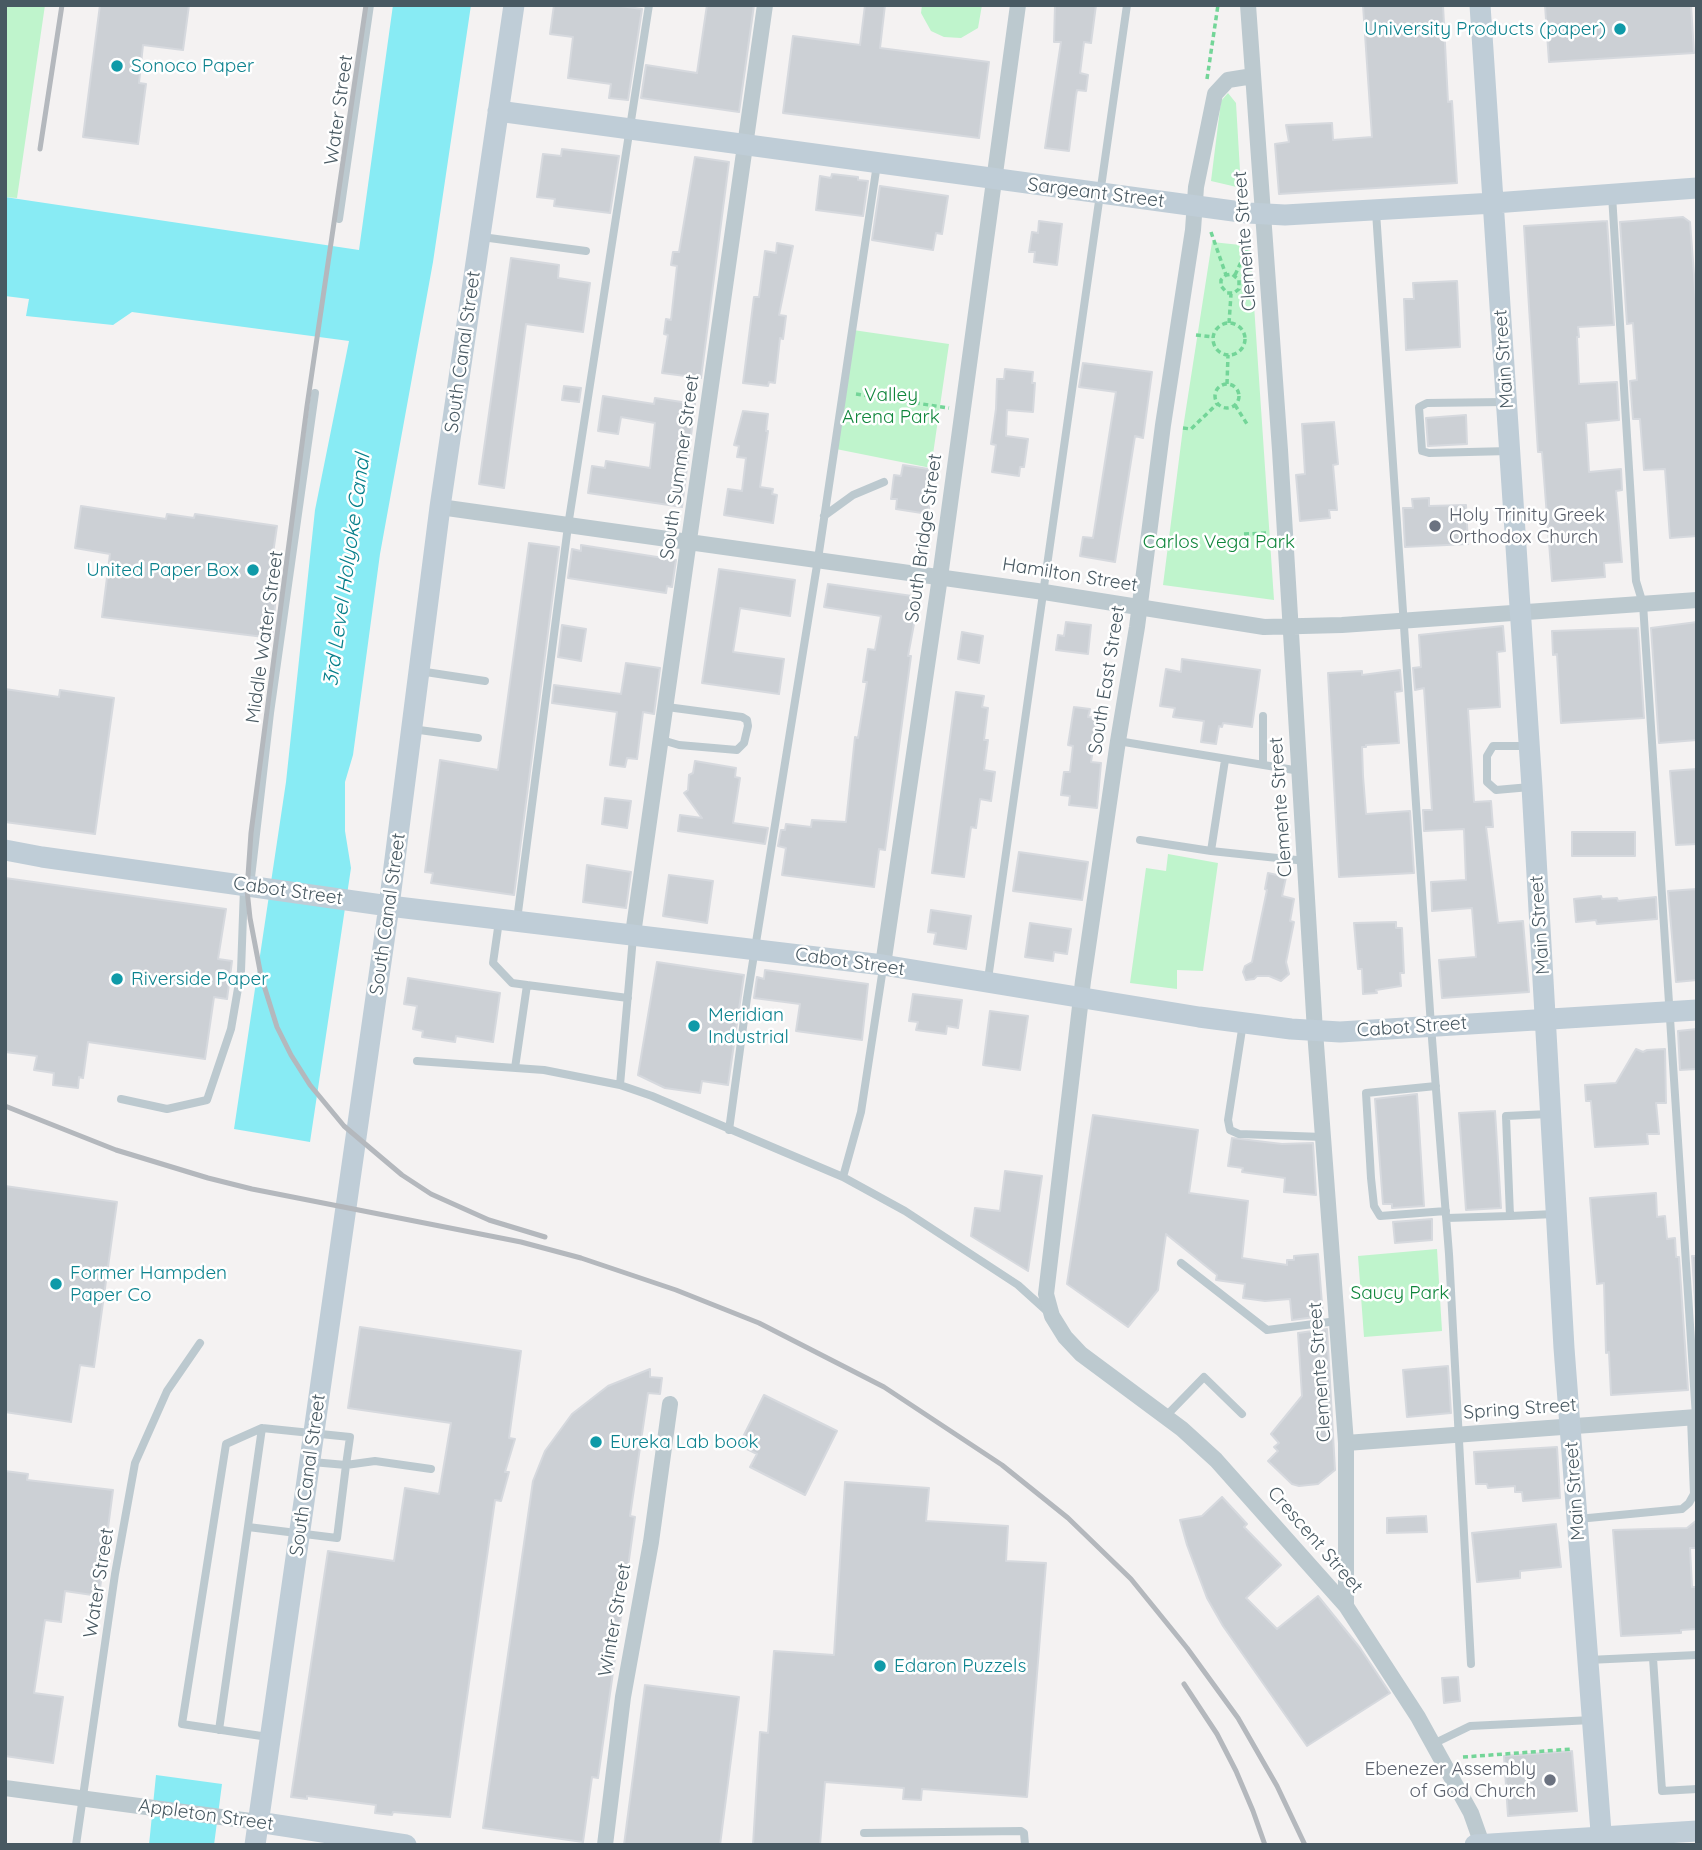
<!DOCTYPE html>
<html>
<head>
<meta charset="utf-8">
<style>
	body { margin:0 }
	#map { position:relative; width:1702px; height:1850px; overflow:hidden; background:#f4f2f2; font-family:Quicksand,sans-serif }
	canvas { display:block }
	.frame { position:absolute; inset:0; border:7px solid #485962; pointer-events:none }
</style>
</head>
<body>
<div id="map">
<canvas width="1702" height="1850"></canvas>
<div class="frame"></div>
</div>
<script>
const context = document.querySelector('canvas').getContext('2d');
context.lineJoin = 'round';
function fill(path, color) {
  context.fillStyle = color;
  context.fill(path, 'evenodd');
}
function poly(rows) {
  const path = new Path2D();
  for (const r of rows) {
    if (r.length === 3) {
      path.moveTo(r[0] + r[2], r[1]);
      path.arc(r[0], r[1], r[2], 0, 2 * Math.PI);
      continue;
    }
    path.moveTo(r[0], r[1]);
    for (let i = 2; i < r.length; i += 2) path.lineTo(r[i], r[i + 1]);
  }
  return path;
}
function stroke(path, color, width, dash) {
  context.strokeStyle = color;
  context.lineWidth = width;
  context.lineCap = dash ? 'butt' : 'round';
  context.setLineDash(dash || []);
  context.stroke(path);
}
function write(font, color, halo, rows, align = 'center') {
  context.font = font + ' Quicksand,sans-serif';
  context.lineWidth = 5;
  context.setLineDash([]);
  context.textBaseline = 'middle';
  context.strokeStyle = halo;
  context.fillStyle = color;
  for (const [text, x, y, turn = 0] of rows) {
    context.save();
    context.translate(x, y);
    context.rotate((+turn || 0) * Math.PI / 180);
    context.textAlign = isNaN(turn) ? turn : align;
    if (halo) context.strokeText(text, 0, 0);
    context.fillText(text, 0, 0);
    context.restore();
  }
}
const green = poly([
	[5,5,45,5,17,198,5,197],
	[922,5,982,5,978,28,961,38,944,37,931,31,921,13],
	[1228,93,1236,103,1241,188,1211,181,1221,101],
	[1212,242,1250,246,1274,600,1163,585,1183,428],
	[853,330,949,344,931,468,836,449],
	[1168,854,1218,863,1203,971,1177,970,1177,989,1130,983,1146,868,1166,871],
	[1437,1249,1442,1331,1364,1337,1358,1256]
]);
const water = poly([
	[393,5,471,5,433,262,380,554,353,755,345,782,345,831,351,868,310,1142,234,1129,286,782,315,510,349,341,132,312,113,325,26,316,29,299,5,296,5,197,359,250],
	[156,1775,222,1784,214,1845,149,1845]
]);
const building = poly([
	[100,5,189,5,183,50,143,45,139,83,146,84,138,144,83,137,100,5],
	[554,5,613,5,642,9,628,100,609,98,611,84,568,78,573,37,550,34,554,5],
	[707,5,754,5,739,112,641,98,646,65,697,73,707,5],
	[865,5,885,5,880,48,989,62,979,138,783,113,793,36,860,45,865,5],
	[1055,5,1096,5,1091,43,1084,42,1080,73,1088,75,1086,91,1077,90,1076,95,1069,151,1045,148,1061,42,1054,42,1055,5],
	[1363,5,1443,5,1448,102,1452,101,1457,183,1279,194,1275,144,1289,142,1286,125,1332,123,1333,140,1372,137,1363,5],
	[1545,5,1691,5,1694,53,1549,62,1545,5],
	[562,149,619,156,610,213,554,206,555,199,537,197,543,154,561,156,562,149],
	[695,157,729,162,701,378,662,373,668,335,664,334,666,319,671,320,677,266,671,265,673,252,679,252,695,157],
	[832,174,858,177,858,180,868,181,863,216,816,210,820,176,831,178,832,174],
	[880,186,948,196,942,234,936,233,933,250,872,240,880,186],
	[1683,217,1690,222,1697,314,1697,536,1670,538,1665,469,1644,470,1640,419,1633,419,1630,381,1637,380,1633,323,1627,324,1620,222,1683,217],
	[1039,221,1062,224,1057,265,1034,262,1035,252,1029,252,1032,232,1038,233,1039,221],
	[1607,221,1614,325,1578,327,1579,337,1577,337,1579,384,1617,382,1619,420,1586,423,1589,472,1621,469,1622,490,1616,491,1622,562,1604,563,1605,577,1552,581,1542,452,1538,452,1524,226,1607,221],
	[777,243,793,246,779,315,786,316,783,339,780,338,775,383,769,382,768,386,743,383,754,297,759,297,765,251,776,253,777,243],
	[511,258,559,265,558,278,590,283,583,332,526,324,504,488,479,484,511,258],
	[1457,281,1460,347,1406,350,1404,299,1414,299,1413,283,1457,281],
	[1083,363,1152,372,1143,438,1135,436,1115,562,1080,556,1083,537,1093,538,1116,392,1079,387,1083,363],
	[1005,369,1033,372,1032,383,1035,383,1033,412,1007,410,1006,436,1028,439,1024,467,1020,467,1019,476,992,472,996,445,991,444,996,409,997,379,1004,379,1005,369],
	[564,386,581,388,579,402,562,400,564,386],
	[603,396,654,404,655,398,695,404,682,507,588,493,592,466,605,468,606,461,650,468,655,423,621,417,618,434,598,431,603,396],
	[743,411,768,414,766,431,768,431,760,487,773,489,772,494,777,495,773,523,724,515,728,489,742,491,746,458,737,457,739,446,734,445,743,411],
	[1466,415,1467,444,1428,446,1426,418,1466,415],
	[1334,422,1338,464,1333,465,1337,510,1329,510,1330,518,1300,521,1296,475,1305,474,1302,424,1334,422],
	[903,465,935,470,928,514,896,509,897,499,891,499,894,475,901,476,903,465],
	[1429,498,1429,506,1466,505,1468,544,1405,547,1403,508,1413,508,1412,499,1429,498],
	[81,506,166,519,167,514,194,518,195,514,277,526,267,594,276,595,272,638,102,617,110,554,75,548,81,506],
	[529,543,559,547,514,895,431,883,433,873,425,872,440,760,498,770,529,543],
	[581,545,676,560,672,587,667,586,666,593,568,578,572,549,581,551,581,545],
	[719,569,795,580,790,616,740,608,733,652,784,659,779,694,702,683,719,569],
	[828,584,919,597,908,656,911,656,885,850,879,849,874,887,782,875,786,848,778,846,781,830,785,830,786,824,811,827,812,820,846,822,855,737,858,738,867,682,863,682,868,649,875,650,881,616,824,607,828,584],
	[1066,622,1091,625,1088,654,1056,650,1058,635,1064,636,1066,622],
	[1697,622,1697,740,1659,743,1651,628,1697,622],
	[562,625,586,629,581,661,558,657,562,625],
	[1503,626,1505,651,1497,652,1500,707,1468,709,1474,802,1491,801,1493,827,1486,827,1498,923,1523,921,1529,992,1442,998,1439,960,1476,957,1472,908,1432,911,1431,882,1466,880,1464,829,1424,831,1423,810,1432,810,1424,688,1415,690,1413,668,1421,667,1419,635,1503,626],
	[1638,628,1644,718,1561,723,1557,654,1553,655,1552,631,1638,628],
	[962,632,983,636,979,663,958,659,962,632],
	[1182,659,1260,670,1252,727,1223,723,1222,727,1219,726,1216,744,1201,742,1204,721,1173,717,1175,708,1160,706,1166,669,1181,672,1182,659],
	[626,663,660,668,654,714,643,712,637,759,627,758,625,767,610,765,617,712,552,703,554,685,621,694,626,663],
	[1400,670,1402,691,1395,692,1399,743,1366,745,1366,747,1362,747,1363,776,1366,814,1410,811,1414,873,1339,877,1328,673,1362,671,1362,675,1400,670],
	[5,689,59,697,60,690,114,698,95,834,5,822,5,689],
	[956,692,984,696,982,707,988,708,984,740,988,740,984,770,995,772,991,801,980,799,976,828,971,827,964,877,932,873,956,692],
	[1074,707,1090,709,1088,717,1098,718,1091,762,1101,763,1097,808,1069,805,1070,796,1061,795,1064,772,1070,772,1073,746,1068,745,1074,707],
	[695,761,736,768,735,777,740,778,733,823,768,828,765,844,678,831,680,815,702,818,684,793,688,790,689,775,693,773,695,761],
	[1697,769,1697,844,1676,845,1670,771,1697,769],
	[605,798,631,801,627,828,602,824,605,798],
	[1572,832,1635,832,1635,856,1572,856,1572,832],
	[1019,852,1088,862,1082,900,1013,891,1019,852],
	[587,865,631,872,626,908,583,902,587,865],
	[1268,873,1286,877,1282,896,1294,899,1290,921,1294,922,1286,962,1289,974,1281,981,1269,976,1257,976,1254,979,1246,980,1243,972,1245,966,1252,962,1267,890,1265,889,1268,873],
	[669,875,713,881,707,923,663,916,669,875],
	[5,878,226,909,218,959,232,961,227,999,214,997,205,1059,88,1042,83,1078,79,1077,78,1088,53,1085,54,1073,34,1070,37,1056,5,1052,5,878],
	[1697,889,1697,980,1676,982,1668,891,1697,889],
	[1601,896,1602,899,1617,898,1618,901,1656,897,1657,919,1597,924,1596,920,1576,922,1574,899,1601,896],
	[931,910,971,916,966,949,934,944,936,933,928,932,931,910],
	[1396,922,1396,928,1402,928,1404,973,1400,973,1401,986,1376,990,1377,993,1363,994,1362,969,1358,969,1354,923,1396,922],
	[1030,923,1071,929,1067,954,1054,952,1053,961,1025,957,1030,923],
	[657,962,744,975,728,1085,702,1081,700,1093,665,1088,638,1075,657,962],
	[765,970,868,984,862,1040,796,1031,800,1004,754,998,757,977,764,979,765,970],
	[408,978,500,993,493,1042,456,1036,455,1042,422,1037,423,1031,413,1029,417,1006,404,1004,408,978],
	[913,994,962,1000,958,1028,947,1026,946,1034,916,1030,918,1022,909,1021,913,994],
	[990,1011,1028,1016,1020,1070,983,1065,990,1011],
	[1697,1029,1697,1069,1680,1070,1678,1031,1697,1029],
	[1636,1049,1643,1052,1647,1050,1665,1049,1666,1103,1656,1103,1659,1134,1647,1134,1648,1144,1595,1147,1591,1101,1586,1101,1585,1085,1616,1083,1636,1049],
	[1417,1094,1424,1206,1392,1208,1392,1204,1383,1204,1375,1099,1417,1094],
	[1495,1111,1501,1208,1466,1210,1459,1113,1495,1111],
	[1093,1115,1198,1130,1189,1193,1248,1201,1242,1258,1287,1265,1287,1260,1294,1260,1294,1256,1318,1254,1323,1316,1292,1320,1290,1299,1265,1301,1243,1298,1245,1284,1216,1280,1217,1275,1166,1234,1158,1290,1128,1327,1067,1284,1093,1115],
	[1232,1138,1282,1144,1313,1143,1316,1195,1284,1192,1285,1178,1242,1172,1243,1168,1228,1166,1232,1138],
	[1005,1171,1042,1176,1028,1271,971,1236,975,1208,1000,1211,1005,1171],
	[5,1186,117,1202,94,1367,80,1365,71,1422,5,1412,5,1186],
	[1656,1193,1657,1217,1665,1216,1667,1239,1675,1238,1676,1257,1679,1257,1688,1390,1611,1395,1609,1352,1606,1353,1604,1283,1597,1284,1590,1198,1656,1193],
	[1432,1219,1432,1240,1395,1243,1393,1222,1432,1219],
	[1692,1256,1697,1256,1697,1328,1692,1256],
	[360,1327,521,1351,509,1438,515,1439,505,1472,509,1472,501,1501,495,1500,450,1817,393,1812,392,1815,375,1813,376,1805,307,1796,307,1799,291,1797,328,1551,394,1561,405,1488,439,1494,451,1423,348,1408,360,1327],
	[1327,1329,1335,1470,1318,1484,1299,1486,1292,1484,1268,1461,1278,1451,1274,1447,1279,1443,1271,1434,1302,1396,1298,1333,1327,1329],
	[1448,1366,1451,1413,1407,1417,1403,1370,1448,1366],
	[650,1369,650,1377,662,1378,660,1394,648,1393,630,1516,635,1517,598,1778,592,1777,583,1842,483,1828,533,1481,545,1451,572,1414,608,1386,650,1369],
	[764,1395,837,1431,805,1495,750,1467,757,1454,739,1445,764,1395],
	[1557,1447,1560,1498,1523,1501,1522,1492,1515,1492,1515,1486,1488,1488,1487,1484,1476,1484,1474,1452,1557,1447],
	[5,1471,28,1474,27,1480,113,1490,99,1596,65,1591,61,1622,45,1620,34,1693,63,1697,53,1763,5,1756,5,1471],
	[845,1482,929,1488,926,1521,1008,1526,1006,1561,1046,1563,1027,1797,922,1789,921,1800,903,1799,904,1788,825,1782,820,1845,753,1845,760,1732,768,1733,774,1651,834,1655,845,1482],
	[1222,1497,1247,1524,1244,1527,1281,1565,1246,1598,1277,1629,1318,1596,1360,1648,1390,1693,1307,1746,1223,1626,1207,1598,1187,1545,1180,1520,1202,1516,1222,1497],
	[1426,1516,1427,1532,1387,1533,1387,1518,1426,1516],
	[1697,1520,1697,1548,1690,1548,1692,1587,1697,1587,1697,1629,1681,1630,1681,1633,1621,1636,1613,1530,1687,1528,1697,1520],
	[1556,1524,1561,1567,1520,1571,1520,1578,1477,1582,1472,1533,1556,1524],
	[1458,1677,1460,1701,1444,1703,1442,1678,1458,1677],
	[645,1685,739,1697,720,1845,624,1845,645,1685],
	[1572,1751,1577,1811,1508,1816,1504,1756,1572,1751]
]);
const path = poly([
	[1207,79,1218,5],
	[1211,232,1226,275,1221,280,1221,286,1227,293,1234,293,1239,289,1239,280,1232,274,1226,275],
	[1235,275,1249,245],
	[1229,339,16],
	[1229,323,1231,294],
	[1196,335,1213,337],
	[1227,396,12],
	[1227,384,1228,355],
	[856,394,949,408],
	[1235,405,1247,424],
	[1183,428,1191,429,1217,404],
	[1244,534,1269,533],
	[1463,1757,1573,1749]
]);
const lane = poly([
	[1612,195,1636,581,1643,604,1696,1417],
	[1376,212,1431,1026,1449,1254,1471,1664],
	[339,219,370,5],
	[482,237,586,251],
	[1504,402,1427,403,1419,407,1422,451,1429,453,1509,451],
	[824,516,853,495,884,482],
	[419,671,485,681],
	[1263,716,1263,765],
	[412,729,478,738],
	[662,740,679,745,737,750,744,743,748,726,747,720,742,717,667,707],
	[1118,741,1300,771],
	[1529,746,1493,746,1487,756,1487,782,1496,790,1530,787],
	[1140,840,1211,851,1225,760],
	[1211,851,1306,861],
	[250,886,270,713,315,393],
	[517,920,568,526,649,5],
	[499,921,493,963,512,983,527,985,515,1068],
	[988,979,1127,5],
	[527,985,628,998],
	[1243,1023,1228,1120,1230,1130,1239,1134,1323,1137],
	[417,1061,544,1070,620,1085,652,1096,843,1177,905,1211,1018,1285,1049,1313],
	[620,1085,633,937],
	[1436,1086,1366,1093,1371,1178,1374,1206,1380,1216,1446,1211],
	[121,1099,167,1109,207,1100,231,1029,241,971,244,888],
	[1549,1114,1506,1116,1510,1216,1554,1214],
	[729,1130,747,998,818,559,877,164],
	[843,1177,861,1112,883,968],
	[1447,1218,1510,1216],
	[1181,1263,1267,1330,1337,1321],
	[1166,1416,1204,1377,1242,1414],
	[1578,1519,1682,1509,1689,1503,1694,1494,1691,1418],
	[248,1527,337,1538,346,1465,312,1462],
	[1653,1658,1662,1791,1697,1789],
	[1588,1660,1697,1655],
	[219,1730,262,1428],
	[268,1737,182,1724,226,1444,262,1428,350,1437,346,1465,375,1461,431,1469],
	[1433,1744,1470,1726,1592,1720],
	[864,1833,1021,1831,1024,1833,1025,1845],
	[76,1845,115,1574,135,1463,167,1391,200,1343]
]);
const street = poly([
	[1248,5,1280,450,1315,1031,1346,1443,1346,1606],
	[1253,76,1228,80,1215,94,1196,187,1193,230,1163,425,1137,627,1118,741,1083,981,1046,1294,1052,1316,1065,1337,1081,1354,1182,1429,1216,1460,1346,1606,1418,1717,1471,1813,1482,1844],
	[440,507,1044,592,1264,627,1342,625,1697,600],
	[633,934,765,5],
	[883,965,940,577,1018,5],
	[1346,1443,1697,1417],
	[5,1788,258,1822],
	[605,1845,623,1697,651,1542,670,1404]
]);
const secondary = poly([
	[1480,5,1532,787,1564,1348,1602,1845],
	[498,111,1248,213,1285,215,1494,203,1697,188],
	[5,850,42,857,389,906,883,965,1199,1017,1291,1029,1340,1032,1697,1010],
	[258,1822,406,1845],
	[255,1845,389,906,440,507,514,5],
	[1475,1845,1697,1831]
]);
const rail = poly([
	[366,5,307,406,251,833,247,890,250,918,261,976,277,1027,291,1055,310,1085,344,1126,402,1175,431,1194,489,1220,545,1237],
	[40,149,62,5],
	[5,1106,116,1150,208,1178,252,1189,521,1242,581,1258,676,1290,759,1323,884,1387,1002,1465,1068,1518,1131,1579,1187,1648,1238,1718,1277,1786,1305,1845],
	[1184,1684,1217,1734,1236,1771,1253,1811,1265,1845]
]);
const markers = [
	[1620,29,7,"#0f9aa8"],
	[117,66,7,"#0f9aa8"],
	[1435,526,7,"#6b7280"],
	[253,570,7,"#0f9aa8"],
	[117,979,7,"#0f9aa8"],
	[694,1026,7,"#0f9aa8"],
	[56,1284,7,"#0f9aa8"],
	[596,1442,7,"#0f9aa8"],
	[880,1666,7,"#0f9aa8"],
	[1550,1780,7,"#6b7280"]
];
const cultureNames = [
	["University Products (paper)",1606,29,"right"],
	["Sonoco Paper",131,66],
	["United Paper Box",239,570,"right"],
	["Riverside Paper",131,979],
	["Meridian",708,1015],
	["Industrial",708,1037],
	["Former Hampden",70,1273],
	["Paper Co",70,1295],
	["Eureka Lab book",610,1442],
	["Edaron Puzzels",894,1666]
];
const streetNames = [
	["Water Street",339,110,-82],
	["Sargeant Street",1096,193,7],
	["Clemente Street",1245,241,-94],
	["South Canal Street",463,352,-82],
	["Main Street",1504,359,-94],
	["South Summer Street",680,467,-82],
	["South Bridge Street",924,538,-82],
	["Hamilton Street",1070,575,9],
	["Middle Water Street",265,637,-82],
	["South East Street",1107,680,-81],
	["Clemente Street",1281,807,-94],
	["Cabot Street",288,891,8],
	["South Canal Street",388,914,-82],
	["Main Street",1540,925,-94],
	["Cabot Street",850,962,8],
	["Cabot Street",1412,1027,-4],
	["Clemente Street",1320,1372,-94],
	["Spring Street",1520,1409,-4],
	["South Canal Street",308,1475,-82],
	["Main Street",1575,1491,-94],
	["Crescent Street",1315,1540,49],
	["Water Street",99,1583,-81],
	["Winter Street",615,1620,-80],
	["Appleton Street",206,1815,8]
];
const parkNames = [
	["Valley",891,395],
	["Arena Park",891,417],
	["Carlos Vega Park",1219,542],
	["Saucy Park",1400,1293]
];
const worshipNames = [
	["Holy Trinity Greek",1449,515],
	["Orthodox Church",1449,537],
	["Ebenezer Assembly",1536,1769,"right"],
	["of God Church",1536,1791,"right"]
];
const waterNames = [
	["3rd Level Holyoke Canal",347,570,-82]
];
fill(green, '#bff4cc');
fill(water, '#88ebf4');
fill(building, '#ccd0d5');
stroke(building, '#d6d9de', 2);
stroke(path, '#73d598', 3.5, [5, 3.5]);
stroke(lane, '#bcc9cf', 8);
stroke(street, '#bcc9cf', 16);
stroke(secondary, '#bfcdd7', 21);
stroke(rail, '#b4b8bd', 5);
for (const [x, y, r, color] of markers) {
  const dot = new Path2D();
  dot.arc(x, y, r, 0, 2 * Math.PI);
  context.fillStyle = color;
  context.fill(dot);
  stroke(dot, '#fff', 2.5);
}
write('19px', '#0d838f', '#fff', cultureNames, 'left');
write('19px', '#485962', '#fff', streetNames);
write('19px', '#10863c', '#fff', parkNames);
write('19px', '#5b616d', '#fff', worshipNames, 'left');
write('italic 21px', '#057e89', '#fff', waterNames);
</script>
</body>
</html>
